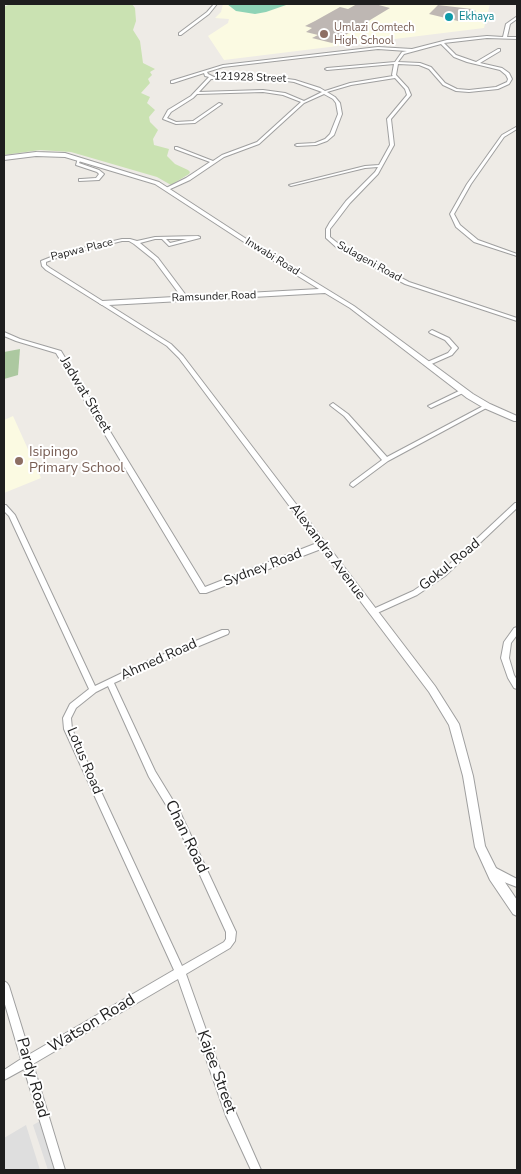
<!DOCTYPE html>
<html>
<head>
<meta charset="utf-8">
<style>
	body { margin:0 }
	#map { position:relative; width:521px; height:1174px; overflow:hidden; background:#eeebe6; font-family:"Nunito Sans",sans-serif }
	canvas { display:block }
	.frame { position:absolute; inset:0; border:5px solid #1e1e1e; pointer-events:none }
</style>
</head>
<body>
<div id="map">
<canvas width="521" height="1174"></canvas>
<div class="frame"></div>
</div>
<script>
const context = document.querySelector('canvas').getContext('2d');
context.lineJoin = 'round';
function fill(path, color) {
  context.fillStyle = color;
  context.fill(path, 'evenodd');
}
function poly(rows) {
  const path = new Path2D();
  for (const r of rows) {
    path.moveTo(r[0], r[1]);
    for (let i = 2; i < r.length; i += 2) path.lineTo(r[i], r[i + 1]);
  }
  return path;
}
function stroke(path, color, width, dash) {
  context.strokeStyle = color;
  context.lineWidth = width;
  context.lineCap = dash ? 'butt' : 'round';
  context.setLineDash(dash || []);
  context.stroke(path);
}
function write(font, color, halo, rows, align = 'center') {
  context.font = font + ' "Nunito Sans",sans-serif';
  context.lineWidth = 4;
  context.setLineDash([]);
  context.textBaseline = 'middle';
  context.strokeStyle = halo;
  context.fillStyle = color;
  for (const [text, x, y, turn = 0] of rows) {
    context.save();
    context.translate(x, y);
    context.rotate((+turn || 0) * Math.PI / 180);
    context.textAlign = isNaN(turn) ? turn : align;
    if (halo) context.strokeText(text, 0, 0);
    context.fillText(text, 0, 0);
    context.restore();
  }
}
const education = poly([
	[223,4,490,4,484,28,224,60,208,36,228,23,229,19,215,18,221,12],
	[13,416,41,478,4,493,4,420]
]);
const grass = poly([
	[10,4,132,4,135,8,136,21,133,30,140,41,143,63,155,69,150,72,152,75,148,79,150,83,141,93,150,97,147,103,155,110,149,117,150,122,158,130,153,139,154,145,169,149,167,156,175,164,188,170,190,172,189,174,171,185,157,177,71,152,40,150,4,155,4,7]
]);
const forest = poly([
	[20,349,18,375,4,379,4,352]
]);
const pitch = poly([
	[227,4,289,4,266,12,255,14,236,11]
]);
const parking = poly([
	[42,1120,50,1140,60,1170,48,1170,33,1125],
	[26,1125,40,1170,4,1170,4,1138]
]);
const building = poly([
	[357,4,375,4,390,8,332,43,312,38,318,35,306,32,312,28,305,26,315,21,340,7,348,9],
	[438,5,472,9,476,11,458,21,429,14]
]);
const minor = poly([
	[214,4,217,4,209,14,181,35,179,35,179,33,207,12,214,4],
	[516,17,517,17,517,19,510,24,507,37,517,37,517,39,487,38,444,43,456,55,476,62,498,49,500,49,500,51,480,63,502,68,509,73,512,79,509,84,498,89,469,92,456,91,443,85,429,69,419,65,398,64,396,75,408,88,411,95,391,119,394,145,378,174,350,203,334,224,330,229,330,237,340,245,409,282,517,318,517,321,405,284,336,247,326,238,326,229,330,222,346,201,375,172,378,167,365,168,291,186,289,185,365,166,379,165,390,145,387,119,407,95,405,89,395,78,351,85,327,92,335,97,340,103,342,114,334,135,327,141,316,145,297,146,295,145,297,144,315,143,325,139,330,134,338,114,336,103,333,99,324,94,304,103,259,144,224,157,190,180,168,190,164,189,186,178,210,162,175,149,175,147,177,147,213,161,222,155,257,142,301,102,283,95,263,92,197,94,193,98,171,112,167,118,176,122,193,121,219,103,222,104,195,123,176,124,163,119,168,110,191,96,209,77,205,76,204,73,173,83,171,83,171,81,223,65,378,47,412,49,447,40,487,36,503,37,506,24,516,17],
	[441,44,454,57,467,62,500,70,506,75,508,79,507,82,496,87,469,90,457,89,445,83,431,67,420,63,398,62,404,54,441,44],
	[378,49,407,51,402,52,395,62,327,68,325,69,327,70,394,64,392,75,393,76,350,83,325,91,320,88,295,80,265,76,214,77,208,74,207,72,223,67,378,49],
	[265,78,294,82,322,92,304,101,285,93,263,90,199,92,211,79,265,78],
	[516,127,517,127,517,129,504,137,471,184,454,214,460,225,478,240,517,254,517,256,474,242,456,227,450,214,467,184,502,135,516,127],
	[78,158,81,159,79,163,99,170,104,174,99,180,79,181,79,179,81,179,96,178,99,174,97,172,76,165,78,158],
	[198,236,200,237,200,238,169,246,162,239,155,239,140,243,158,258,188,298,185,300,183,299,154,260,134,244,129,241,122,241,65,255,46,262,46,265,50,268,104,302,105,303,102,305,46,270,42,266,41,261,61,253,122,239,130,239,137,241,155,237,198,236],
	[166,239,187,239,170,243,166,239],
	[432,330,449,338,458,348,452,355,427,366,424,364,425,363,448,353,452,348,445,340,430,333,429,332,432,330],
	[463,389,466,391,465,392,433,407,431,408,428,406,463,389],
	[333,403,348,414,387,457,485,405,487,404,490,406,388,461,353,487,350,485,351,483,382,460,344,416,331,406,330,405,333,403],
	[515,503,517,503,517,508,445,576,417,595,375,614,371,614,369,612,371,610,413,591,441,572,515,503],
	[4,505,6,505,15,515,95,686,145,662,222,630,228,630,229,632,228,634,151,666,114,683,155,771,180,812,236,932,235,941,230,948,186,974,235,1111,261,1170,251,1170,226,1116,178,979,33,1064,65,1170,55,1170,24,1069,4,1080,4,1070,21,1059,4,1001,4,981,7,983,9,986,30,1054,174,970,64,729,63,718,70,704,89,689,9,516,4,511,4,505],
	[108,686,149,777,174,818,226,932,226,939,224,942,182,966,72,729,71,718,76,708,96,692,108,686],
	[517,627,517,635,511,643,509,658,514,675,517,680,517,689,514,688,508,678,501,658,504,642,514,628,517,627],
	[494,867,517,879,517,887,504,882,491,874,490,871,491,868,494,867]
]);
const tertiary = poly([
	[36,152,65,153,159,182,271,255,354,306,473,394,490,404,517,416,517,421,514,421,484,408,467,398,350,308,325,293,109,305,171,344,183,356,435,686,459,724,473,776,485,846,498,872,517,900,517,916,513,914,490,880,475,847,463,776,449,725,429,692,321,549,206,593,200,593,56,353,16,341,4,336,4,332,20,339,61,351,205,587,317,543,179,358,167,346,99,303,102,301,319,289,267,257,155,184,65,157,36,156,4,160,4,156,36,152]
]);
const markers = [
	[449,17,5,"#0f9aa8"],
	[324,34,5,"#8d6e63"],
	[19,461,5,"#8d6e63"]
];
const farCulturenames = [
	["Ekhaya",459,17]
];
const farEducationnames = [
	["Umlazi Comtech",334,28],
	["High School",334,41]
];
const farStreetnames = [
	["121928 Street",250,78,2],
	["Papwa Place",82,250,-14],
	["Inwabi Road",272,257,32],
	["Sulageni Road",369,262,29],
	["Ramsunder Road",214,297,-2]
];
const streetNames = [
	["Jadwat Street",85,395,59],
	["Alexandra Avenue",327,552,53],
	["Gokul Road",450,565,-39],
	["Sydney Road",263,568,-21],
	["Ahmed Road",159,660,-24],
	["Lotus Road",84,761,67]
];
const educationNames = [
	["Isipingo",29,453],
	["Primary School",29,469]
];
const nearStreetnames = [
	["Chan Road",186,837,64],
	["Watson Road",92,1024,-31],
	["Kajee Street",216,1072,70],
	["Pardy Road",32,1078,74]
];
fill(education, '#fbfae2');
fill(grass, '#cae2b2');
fill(forest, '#acc8a0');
fill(pitch, '#8ed3b6');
fill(parking, '#dedede');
fill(building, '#beb7b3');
stroke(minor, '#9f9f9f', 2);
stroke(tertiary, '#9f9f9f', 2);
fill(minor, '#fff');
fill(tertiary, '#fff');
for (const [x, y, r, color] of markers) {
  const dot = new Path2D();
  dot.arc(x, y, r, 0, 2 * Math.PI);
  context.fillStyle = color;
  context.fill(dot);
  stroke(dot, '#fff', 2);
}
write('11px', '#0d838f', '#fff', farCulturenames, 'left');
write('11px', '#785e54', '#fff', farEducationnames, 'left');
write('11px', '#1e1e1e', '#fff', farStreetnames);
write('14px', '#1e1e1e', '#fff', streetNames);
write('14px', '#785e54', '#fff', educationNames, 'left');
write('16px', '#1e1e1e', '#fff', nearStreetnames);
</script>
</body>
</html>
